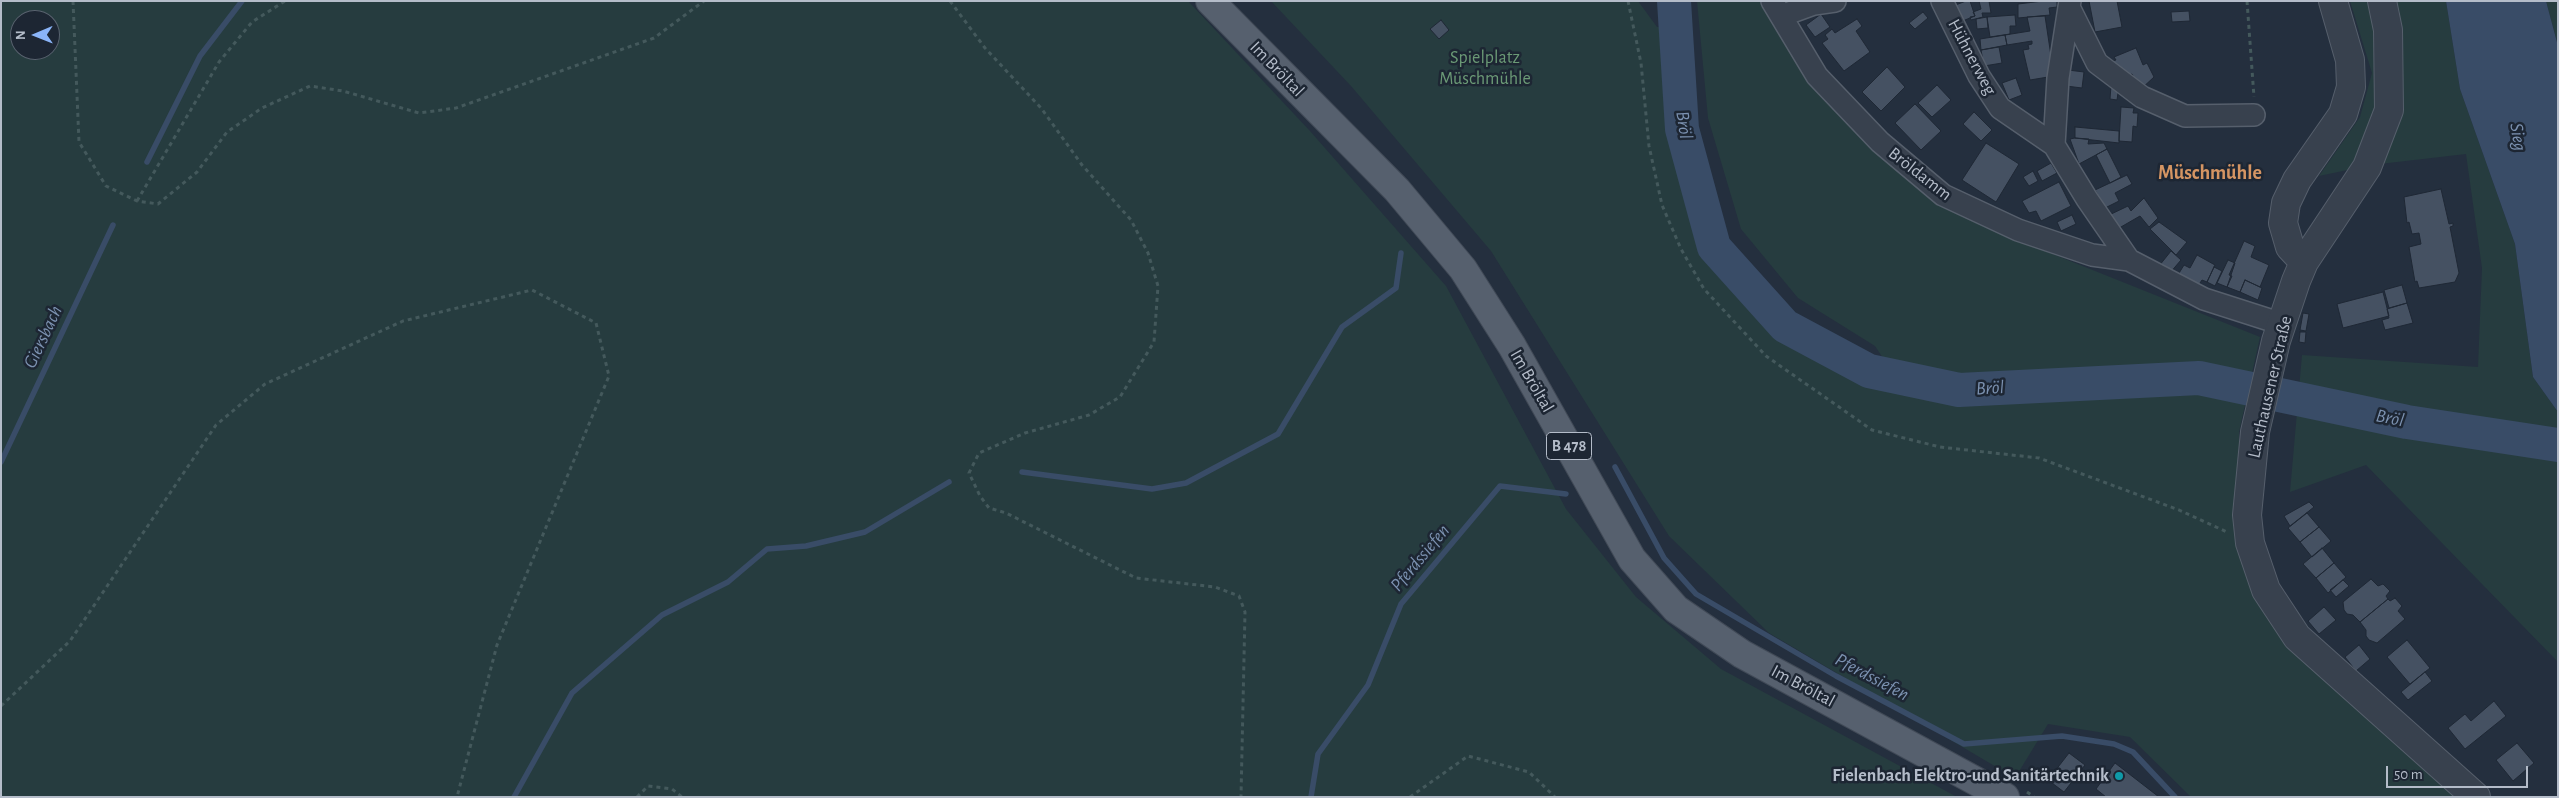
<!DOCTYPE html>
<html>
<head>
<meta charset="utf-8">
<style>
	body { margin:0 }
	#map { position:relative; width:2559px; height:798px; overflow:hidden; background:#242f3e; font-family:"Alegreya Sans",sans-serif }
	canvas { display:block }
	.frame { position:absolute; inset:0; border:2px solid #b4bcc9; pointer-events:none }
	.north { position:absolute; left:10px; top:10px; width:50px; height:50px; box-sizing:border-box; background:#1d2633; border:1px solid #59626f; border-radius:50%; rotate:269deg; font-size:14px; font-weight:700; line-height:20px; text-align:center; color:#b4bcc9 }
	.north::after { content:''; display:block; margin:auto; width:18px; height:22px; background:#8ab4f8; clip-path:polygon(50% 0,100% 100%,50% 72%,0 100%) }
	.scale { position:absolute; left:2386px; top:766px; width:142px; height:22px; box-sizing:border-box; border:2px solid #b4bcc9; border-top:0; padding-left:6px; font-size:15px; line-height:18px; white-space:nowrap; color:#b4bcc9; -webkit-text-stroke:4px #1d2633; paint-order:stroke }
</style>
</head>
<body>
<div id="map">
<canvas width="2559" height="798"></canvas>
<div class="frame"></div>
<div class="north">N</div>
<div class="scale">50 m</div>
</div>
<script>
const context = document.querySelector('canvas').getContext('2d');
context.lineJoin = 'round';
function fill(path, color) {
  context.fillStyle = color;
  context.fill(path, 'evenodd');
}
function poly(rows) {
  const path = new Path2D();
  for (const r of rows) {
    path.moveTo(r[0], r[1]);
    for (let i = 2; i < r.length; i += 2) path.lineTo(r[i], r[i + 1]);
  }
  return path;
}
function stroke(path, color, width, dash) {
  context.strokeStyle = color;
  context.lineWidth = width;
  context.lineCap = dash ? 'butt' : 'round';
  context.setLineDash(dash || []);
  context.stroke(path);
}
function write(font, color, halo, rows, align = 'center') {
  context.font = font + ' "Alegreya Sans",sans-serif';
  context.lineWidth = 5;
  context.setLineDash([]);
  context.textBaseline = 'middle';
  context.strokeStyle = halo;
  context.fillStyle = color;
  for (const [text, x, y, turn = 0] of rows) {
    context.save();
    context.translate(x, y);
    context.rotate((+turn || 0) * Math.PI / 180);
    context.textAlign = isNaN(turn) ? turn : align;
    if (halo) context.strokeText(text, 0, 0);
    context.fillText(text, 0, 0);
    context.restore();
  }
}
const green = poly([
	[1,1,1188,1,1310,131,1446,286,1566,509,1636,597,1721,669,1957,797,1,797],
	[20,20,50,20,50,50,20,50],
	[1271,1,1638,1,1657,27,1669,26,1674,126,1711,249,1778,334,1865,380,1907,394,1875,346,1798,298,1741,229,1708,118,1697,1,1766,1,1813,78,1995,231,2260,337,2239,432,2239,527,2257,587,2458,797,2191,797,2130,737,2048,724,2015,778,1769,633,1669,536,1491,251,1351,86],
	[2350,1,2446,1,2460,89,2515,244,2533,377,2558,412,2558,662,2366,465,2290,492,2302,355,2478,367,2482,268,2466,154,2371,165,2319,176,2360,117,2372,73],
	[2546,1,2558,1,2558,46,2558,45]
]);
const water = poly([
	[2446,1,2546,1,2558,46,2558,412,2533,377,2515,244,2460,89]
]);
const stream = poly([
	[147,162,200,56,242,1],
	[1,462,113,225],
	[1615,467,1664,558,1696,594,1836,676,1964,744,2062,736,2114,744,2133,752,2175,797],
	[1022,472,1152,489,1186,483,1278,434,1342,327,1396,288,1401,253],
	[514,797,572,693,662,615,728,582,767,549,806,546,865,532,949,482],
	[1311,797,1318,754,1368,685,1401,604,1500,486,1566,494]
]);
const river = poly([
	[1674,1,1682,129,1714,247,1785,326,1869,371,1959,390,2199,378,2407,422,2558,445]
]);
const building = poly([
	[1966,1,1970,1,1975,16,1960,22,1953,6,1966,1],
	[1979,1,1989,1,1991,13,1982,13,1983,17,1971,20,1970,17,1975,16,1973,12,1981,9,1979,1],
	[2043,1,2057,1,2057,7,2049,8,2050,15,2018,18,2018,4,2043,1],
	[2089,1,2117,1,2122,27,2095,32,2089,1],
	[2189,11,2190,21,2172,22,2171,12,2189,11],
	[1923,12,1928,18,1915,29,1909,23,1923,12],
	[1821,14,1830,27,1815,37,1806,25,1821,14],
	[2015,15,2016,26,2010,26,2010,34,1990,37,1987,17,2015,15],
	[2045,16,2054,76,2030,80,2023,50,2029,49,2028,45,2032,44,2032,41,2007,45,2005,35,2030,31,2027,17,2045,16],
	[1987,17,1988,28,1977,29,1976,19,1987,17],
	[1857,19,1862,26,1856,31,1870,52,1844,71,1822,43,1828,39,1825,35,1832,29,1835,33,1857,19],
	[1441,20,1449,30,1439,39,1430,29,1441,20],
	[2005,35,2007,45,1981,50,1980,39,2005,35],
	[1999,47,2002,63,1984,66,1981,50,1999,47],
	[2136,48,2143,65,2147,63,2154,77,2140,90,2132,74,2123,77,2117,73,2112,61,2116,60,2114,57,2136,48],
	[1887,67,1905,87,1881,111,1862,92,1887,67],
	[2068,70,2084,72,2082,88,2066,86,2068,70],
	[2016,78,2022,95,2009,100,2002,83,2016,78],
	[1937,85,1951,100,1932,117,1918,103,1937,85],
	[2111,86,2119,86,2117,100,2110,99,2111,86],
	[1915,104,1941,131,1921,150,1895,123,1915,104],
	[2121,107,2134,108,2133,113,2138,113,2137,127,2133,126,2132,142,2119,141,2121,107],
	[1974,112,1992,130,1981,141,1963,124,1974,112],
	[2075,127,2119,131,2119,143,2075,138,2075,127],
	[2075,138,2089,139,2088,144,2104,143,2107,149,2079,164,2070,139,2075,138],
	[1986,143,2019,164,1996,202,1962,180,1986,143],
	[2107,149,2121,177,2110,183,2096,155,2107,149],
	[2051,163,2057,173,2042,181,2037,171,2051,163],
	[2033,171,2038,181,2029,186,2023,177,2033,171],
	[2127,175,2132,184,2115,193,2119,201,2105,208,2095,190,2127,175],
	[2059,182,2071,206,2041,221,2036,211,2029,213,2022,201,2059,182],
	[2441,189,2449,224,2453,223,2453,226,2450,227,2459,273,2455,282,2419,288,2417,281,2415,282,2409,247,2421,244,2419,233,2412,234,2409,222,2407,223,2404,197,2441,189],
	[2144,198,2158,218,2149,227,2140,216,2114,231,2107,216,2128,206,2131,211,2144,198],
	[2072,215,2076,224,2061,231,2057,222,2072,215],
	[2159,222,2187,242,2176,255,2150,229,2159,222],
	[2244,241,2255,246,2251,257,2269,265,2260,287,2245,280,2240,292,2227,287,2232,276,2229,275,2244,241],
	[2171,251,2181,260,2169,274,2159,266,2171,251],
	[2197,255,2215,265,2207,282,2202,280,2196,289,2176,278,2184,265,2190,268,2197,255],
	[2228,260,2235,263,2227,287,2217,283,2228,260],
	[2214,267,2222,271,2215,286,2207,282,2214,267],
	[2245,280,2262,288,2258,300,2240,292,2245,280],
	[2402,285,2407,303,2389,308,2384,290,2402,285],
	[2383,292,2389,316,2343,328,2337,304,2383,292],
	[2407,303,2413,323,2385,330,2382,320,2389,318,2387,309,2407,303],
	[2303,313,2309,314,2306,331,2300,330,2303,313],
	[2300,332,2306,332,2305,343,2299,342,2300,332],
	[2309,502,2314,507,2290,526,2284,516,2309,502],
	[2307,513,2319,527,2300,542,2288,528,2307,513],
	[2319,527,2331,541,2312,557,2300,542,2319,527],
	[2322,548,2334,563,2316,578,2303,564,2322,548],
	[2334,563,2346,577,2328,593,2316,578,2334,563],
	[2371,579,2378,586,2383,584,2390,591,2386,596,2388,599,2360,622,2353,615,2347,614,2344,610,2343,602,2371,579],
	[2343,580,2349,586,2336,597,2330,590,2343,580],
	[2395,598,2402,606,2398,611,2405,619,2377,643,2369,640,2366,636,2366,630,2360,622,2388,599,2390,601,2395,598],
	[2324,607,2336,620,2319,634,2308,621,2324,607],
	[2407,640,2430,668,2410,684,2387,657,2407,640],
	[2359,645,2370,659,2356,671,2345,657,2359,645],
	[2425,672,2432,681,2408,700,2401,692,2425,672],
	[2494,701,2506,716,2465,749,2448,728,2465,714,2471,721,2494,701],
	[2517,743,2534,763,2513,781,2496,760,2517,743],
	[2069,753,2085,765,2064,792,2048,780,2069,753],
	[2115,763,2159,797,2106,797,2096,789,2115,763]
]);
const path = poly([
	[73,1,79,142,106,186,137,201,158,204,197,172,227,132,262,108,310,86,343,91,419,113,456,108,654,38,704,1],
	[950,1,985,48,1041,108,1082,165,1131,220,1148,253,1158,286,1154,342,1120,397,1089,415,1025,433,979,453,969,473,980,496,989,508,1006,513,1136,578,1215,587,1239,596,1245,612,1241,797],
	[1628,1,1641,63,1649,146,1662,205,1681,249,1704,289,1766,356,1872,430,1940,447,2039,458,2179,510,2227,532],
	[2247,1,2254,97],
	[137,201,219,62,252,22,285,1],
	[1,706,70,641,216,425,265,384,403,321,532,290,596,323,609,376,497,645,457,797],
	[2027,792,2034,797],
	[637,797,648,786,672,789,682,797],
	[1410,797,1468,756,1529,772,1555,797]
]);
const minor = poly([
	[1772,1,1817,76,1880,142,1943,195,2018,230,2092,255,2129,260],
	[1942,1,1979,76,2000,108,2054,145],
	[2070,1,2058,78,2054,145,2087,199,2129,260,2204,299,2282,324],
	[2069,7,2097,63,2142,97,2185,116,2254,115],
	[1781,16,1814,4,1835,1]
]);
const tertiary = poly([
	[2382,1,2388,30,2389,110,2367,167,2304,262,2296,281,2276,341,2255,432,2247,515,2250,543,2266,590,2297,637,2476,797],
	[2304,262,2290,247,2283,223,2286,203,2297,180,2343,114,2351,87,2350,60,2333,1]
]);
const primary = poly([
	[1210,1,1397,190,1463,269,1512,346,1632,559,1676,609,1742,654,2005,797]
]);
const markers = [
	[2119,776,5,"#0f9aa8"]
];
const shields = [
	[1569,446,45]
];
const shieldNames = [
	["B 478",1569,446]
];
const streetNames = [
	["Hühnerweg",1972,57,62],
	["Im Bröltal",1277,69,46],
	["Bröldamm",1920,174,38],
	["Im Bröltal",1532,381,60],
	["Lauthausener Straße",2270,387,-77],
	["Im Bröltal",1803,686,28]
];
const parkNames = [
	["Spielplatz",1485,58],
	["Müschmühle",1485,79]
];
const poiNames = [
	["Fielenbach Elektro-und Sanitärtechnik",2109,776]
];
const waterNames = [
	["Bröl",1684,125,81],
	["Sieg",2518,137,81],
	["Giersbach",43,337,-65],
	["Bröl",1990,388,-3],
	["Bröl",2390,418,11],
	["Pferdssiefen",1420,558,-50],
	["Pferdssiefen",1872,677,28]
];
const quarterNames = [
	["Müschmühle",2210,173]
];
fill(green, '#263c3f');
fill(water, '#394c67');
stroke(stream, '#394c67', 5.5);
stroke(river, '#394c67', 34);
fill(building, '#455162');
stroke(building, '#1f2835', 1);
stroke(minor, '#565f6c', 24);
stroke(tertiary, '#565f6c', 30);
stroke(primary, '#414a57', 30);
stroke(path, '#44595c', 3, [4, 4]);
stroke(minor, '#38414e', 21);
stroke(tertiary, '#38414e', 28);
stroke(primary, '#56606e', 28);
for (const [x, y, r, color] of markers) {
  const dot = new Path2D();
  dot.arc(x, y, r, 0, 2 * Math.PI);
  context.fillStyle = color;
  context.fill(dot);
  stroke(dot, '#1d2633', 2);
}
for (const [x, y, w] of shields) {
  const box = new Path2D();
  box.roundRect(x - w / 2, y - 13.5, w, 27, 4);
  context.fillStyle = '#1d2633';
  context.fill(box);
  stroke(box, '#b4bcc9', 1);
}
write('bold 16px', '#b4bcc9', null, shieldNames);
write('18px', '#b4bcc9', '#1d2633', streetNames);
write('18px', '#6b9a76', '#1d2633', parkNames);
write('bold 18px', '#b4bcc9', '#1d2633', poiNames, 'right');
write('italic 19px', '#7c92b1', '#1d2633', waterNames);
write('bold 20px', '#d59563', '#1d2633', quarterNames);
</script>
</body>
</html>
